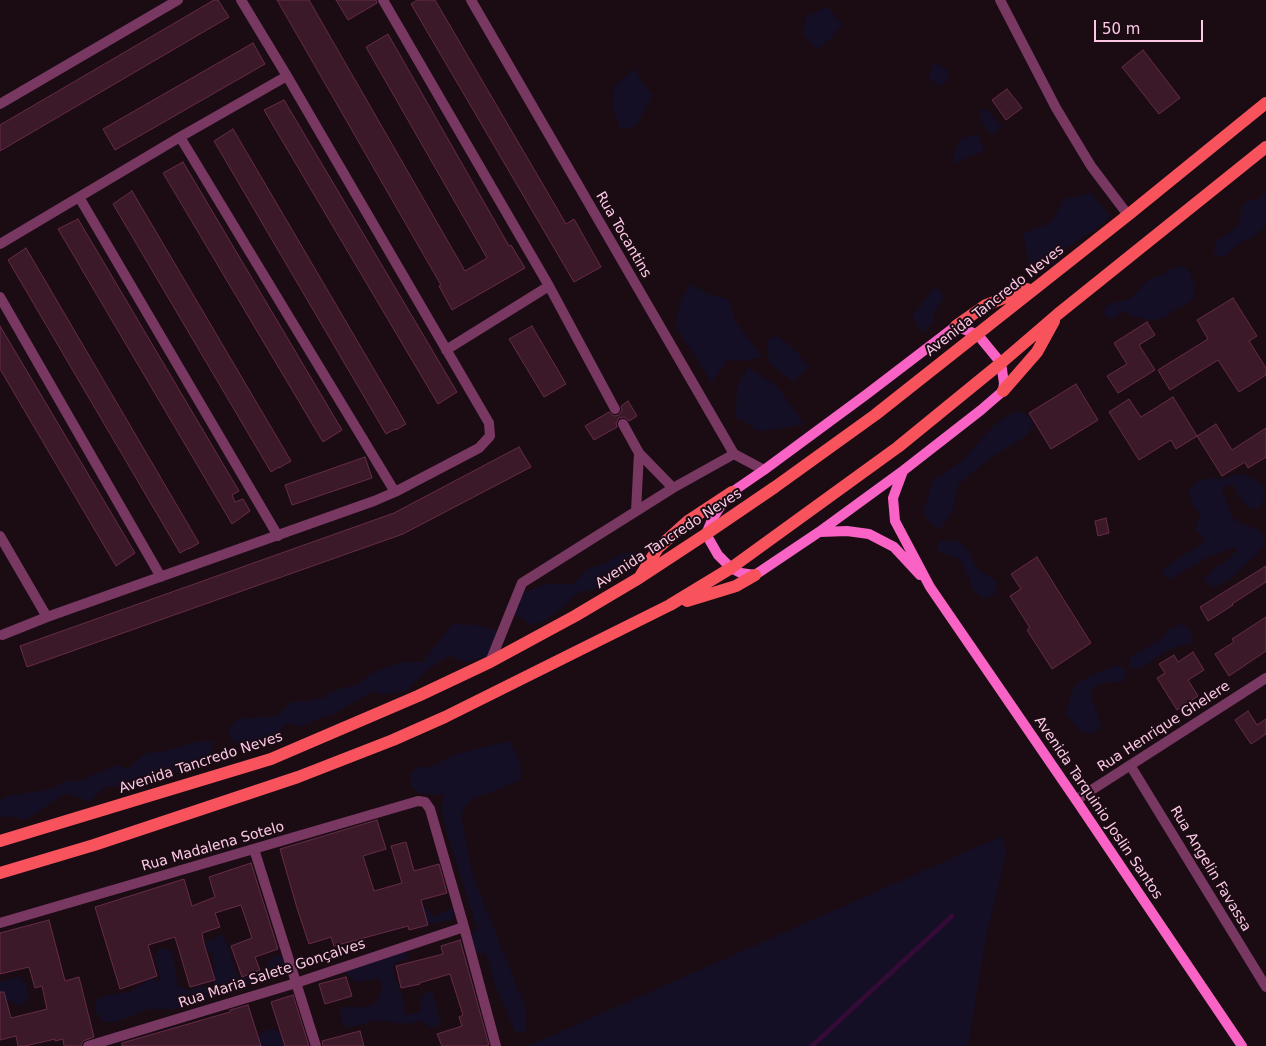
<!DOCTYPE html>
<html>
<head>
<meta charset="utf-8">
<style>
	body { margin:0 }
	#map { position:relative; width:1266px; height:1046px; overflow:hidden; background:#1b0c14; font-family:"DejaVu Sans",sans-serif }
	canvas { display:block }
	.scale { position:absolute; left:1094px; top:20px; width:109px; height:22px; box-sizing:border-box; border:2px solid #fdc8e6; border-top:0; padding-left:6px; font-size:15px; line-height:18px; white-space:nowrap; color:#fdc8e6; -webkit-text-stroke:4px #1b0c14; paint-order:stroke }
</style>
</head>
<body>
<div id="map">
<canvas width="1266" height="1046"></canvas>
<div class="scale">50 m</div>
</div>
<script>
const ctx = document.querySelector('canvas').getContext('2d');
ctx.lineJoin = 'round';
function fillPath(path, color) { ctx.fillStyle = color; ctx.fill(path, 'evenodd'); }
const shape = rows => new Path2D(rows.map(r => 'M' + r).join(''));
function stroke(path, color, width, dash) { ctx.strokeStyle = color; ctx.lineWidth = width; ctx.lineCap = dash ? 'butt' : 'round'; ctx.setLineDash(dash || []); ctx.stroke(path); }
function drawText(font, color, halo, rows, align = 'center') {
  ctx.font = font + ' "DejaVu Sans",sans-serif'; ctx.lineWidth = 4; ctx.setLineDash([]); ctx.textBaseline = 'middle'; ctx.strokeStyle = halo; ctx.fillStyle = color; for (const [text, x, y, turn = 0] of rows) {
    ctx.save(); ctx.translate(x, y); ctx.rotate((+turn || 0) * Math.PI / 180); ctx.textAlign = isNaN(turn) ? turn : align; if (halo) ctx.strokeText(text, 0, 0); ctx.fillText(text, 0, 0); ctx.restore();
  }
}
const green = shape([
	[827,6,842,24,830,39,817,50,803,34,806,18],
	[934,63,947,69,948,80,939,86,928,77],
	[635,68,642,83,653,95,636,126,620,129,613,108,614,87],
	[987,109,1002,127,993,135,983,125,979,111],
	[978,134,984,151,951,164,957,147,962,138],
	[1265,191,1266,224,1261,231,1249,239,1241,242,1233,248,1226,256,1217,257,1213,249,1218,239,1229,233,1239,225,1241,210,1248,200,1258,201],
	[1091,193,1110,216,1097,228,1068,247,1052,266,1029,264,1023,234,1051,222,1065,199],
	[1178,266,1185,267,1190,273,1194,286,1194,297,1189,303,1174,310,1165,317,1154,321,1146,319,1134,317,1124,311,1112,319,1109,319,1103,312,1108,304,1129,300,1150,278,1163,275,1170,269],
	[691,284,712,296,729,299,735,321,762,357,743,361,727,360,712,383,676,327,680,301],
	[935,287,945,296,935,311,932,324,922,333,912,316],
	[777,336,793,348,809,367,793,382,769,362,767,341],
	[748,367,777,386,804,424,779,429,759,431,736,417,737,386],
	[1014,412,1026,413,1033,424,1027,435,986,461,958,485,953,510,940,530,929,522,923,512,933,480,962,461,994,425],
	[1244,474,1262,484,1265,496,1260,508,1248,508,1240,498,1233,484,1221,488,1233,518,1239,523,1260,530,1265,544,1256,555,1229,580,1214,588,1204,579,1214,568,1227,561,1237,550,1235,547,1205,558,1170,579,1163,576,1162,571,1169,565,1202,543,1205,538,1195,530,1201,514,1194,508,1188,491,1196,482,1209,478,1224,479,1233,476],
	[941,540,945,541,957,540,966,547,977,568,997,582,996,593,985,599,975,592,960,559,936,551],
	[636,552,643,556,630,572,609,574,593,590,579,592,561,609,542,622,531,625,503,606,519,594,546,584,573,584,587,569,604,564,623,553],
	[452,624,475,625,498,631,487,657,466,662,448,656,427,670,407,690,382,695,373,691,334,714,320,718,301,727,288,723,271,738,249,743,234,742,228,730,237,719,278,716,291,702,310,701,322,698,338,689,358,685,371,673,402,662,423,662],
	[1181,624,1191,631,1192,643,1170,649,1141,668,1129,668,1131,656,1162,639,1169,629],
	[1118,665,1128,672,1122,682,1098,683,1090,693,1102,728,1091,734,1079,730,1065,713,1075,685,1095,673],
	[199,741,213,741,210,763,184,774,175,771,152,783,142,776,116,787,105,786,90,802,66,793,25,820,9,816,0,818,0,801,6,796,48,790,68,781,80,781,94,774,119,765,126,770,146,753,165,751],
	[509,741,520,762,521,780,475,798,466,805,461,815,472,873,526,1009,526,1033,515,1032,496,987,485,952,482,954,461,947,477,928,446,830,441,807,444,795,420,794,411,786,410,774,419,767,431,767,453,755],
	[1002,836,1006,853,985,942,968,1046,528,1046],
	[414,907,426,907,433,917,455,908,452,920,417,925],
	[223,934,239,979,264,973,268,962,277,955,287,961,288,973,264,982,241,985,176,1009,149,1009,115,1022,104,1022,96,1012,96,1000,107,995,130,992,149,979,161,981,155,959,159,948,172,950,178,986,190,990,201,986,213,987,215,964,212,953,202,945],
	[401,951,407,953,407,960,396,962,393,968,395,980,403,998,404,1011,407,1015,419,1013,422,996,427,992,433,993,441,1023,437,1027,431,1028,422,1021,405,1024,376,1020,348,1028,343,1024,340,1012,344,1007,368,1007,377,1001,382,990,380,979,357,982,347,975,346,969],
	[20,976,27,987,29,999,20,1006,0,996,0,982],
	[273,1029,300,1046,262,1046,257,1037,266,1030]
]);
const stream = shape([
	[812,1046,952,916]
]);
const building = shape([
	[214,0,218,0,229,17,0,151,0,125,214,0],
	[277,0,309,0,465,271,487,258,366,47,388,34,509,246,511,245,525,268,452,310,439,286,441,285,277,0],
	[336,0,376,0,377,3,348,20,336,0],
	[417,0,435,0,566,224,574,219,601,267,574,282,411,4,417,0],
	[253,43,265,64,115,150,103,129,253,43],
	[1143,50,1180,98,1159,114,1122,67,1143,50],
	[1007,89,1022,108,1006,120,992,100,1007,89],
	[284,100,457,392,438,404,264,110,284,100],
	[233,129,406,424,396,430,395,429,386,434,214,141,233,129],
	[183,162,342,430,323,442,163,173,183,162],
	[132,191,291,461,279,468,279,467,271,472,113,204,132,191],
	[78,219,239,491,232,495,235,502,243,499,250,511,232,524,58,229,78,219],
	[26,248,199,543,189,549,189,548,180,553,8,260,26,248],
	[1233,298,1257,336,1249,341,1266,368,1266,375,1239,392,1218,360,1170,390,1158,370,1208,339,1197,320,1233,298],
	[1147,322,1155,335,1139,345,1155,370,1118,393,1107,376,1127,364,1114,343,1147,322],
	[0,326,135,553,116,566,0,369,0,326],
	[532,326,566,384,544,397,509,339,532,326],
	[1076,384,1098,420,1051,449,1029,413,1076,384],
	[1173,397,1197,436,1176,449,1171,440,1139,460,1109,412,1129,399,1141,417,1173,397],
	[628,401,637,416,629,421,624,417,619,418,616,423,617,427,594,440,585,426,609,412,614,416,619,415,622,410,621,406,628,401],
	[1216,424,1232,450,1266,428,1266,457,1248,468,1245,462,1222,476,1197,436,1216,424],
	[519,447,531,467,403,534,27,667,20,646,394,513,519,447],
	[365,457,372,478,292,505,285,485,365,457],
	[1106,518,1109,533,1098,536,1095,521,1106,518],
	[1037,557,1091,643,1052,669,1027,630,1030,628,1010,596,1021,589,1011,574,1037,557],
	[1266,566,1266,582,1232,604,1233,605,1208,621,1200,607,1266,566],
	[1266,617,1266,651,1229,676,1215,654,1234,642,1232,639,1266,617],
	[1193,652,1204,670,1188,680,1198,696,1177,710,1157,678,1165,673,1159,664,1174,655,1178,662,1193,652],
	[1248,711,1257,725,1266,719,1266,734,1251,744,1235,720,1248,711],
	[377,820,386,849,363,856,374,891,402,883,391,846,406,842,414,871,439,864,447,893,421,900,428,925,409,930,408,926,334,946,331,937,309,944,297,908,280,849,377,820],
	[251,863,278,949,255,957,260,970,242,977,231,946,252,938,241,905,215,913,220,927,202,933,204,944,215,980,190,987,175,937,148,945,157,976,120,989,95,907,184,879,192,906,215,897,209,877,251,863],
	[49,920,65,981,79,977,94,1037,83,1041,81,1046,64,1046,63,1039,55,1041,55,1039,25,1046,18,1046,16,1036,0,1040,0,992,4,992,11,1018,47,1009,42,986,35,988,29,967,0,974,0,933,49,920],
	[460,940,489,1045,486,1046,442,1046,437,1034,462,1026,459,1017,463,1015,450,974,419,983,420,984,401,988,396,966,443,954,441,946,460,940],
	[346,977,352,996,325,1004,319,984,346,977],
	[293,995,309,1046,285,1046,271,1002,293,995],
	[248,1005,261,1046,122,1046,122,1043,230,1012,230,1010,248,1005],
	[360,1031,364,1046,323,1046,322,1041,360,1031]
]);
const street = shape([
	[383,0,549,286,446,350],
	[471,0,734,454,764,470],
	[1000,0,1056,108,1091,166,1128,215],
	[0,104,178,0],
	[180,137,395,492],
	[79,197,278,536],
	[0,244,180,137,287,76],
	[549,286,615,409],
	[0,297,161,577],
	[623,424,639,453,673,488],
	[636,511,639,453],
	[0,536,47,617],
	[2,635,47,617,374,501,395,492,479,448,490,436,489,423,287,76,241,0],
	[490,662,522,583,673,488,734,454],
	[1130,765,1266,987],
	[1076,800,1266,678],
	[254,849,316,1046],
	[0,923,418,801,425,802,430,809,464,927,496,1046],
	[88,1046,296,983,464,927]
]);
const secondary = shape([
	[956,326,978,335,1001,363,1004,383,1003,391,981,410,904,470,819,532,755,575,741,573,731,568,718,555,706,534,712,520,720,507,732,492,764,470,867,394,956,326],
	[903,471,893,498,895,521,930,587,1076,800,1242,1046],
	[820,532,847,531,869,534,894,547,920,575]
]);
const primary = shape([
	[956,326,986,305,1027,289],
	[1003,391,1037,352,1054,321],
	[641,575,658,548,688,521,732,492],
	[687,601,736,586,755,575],
	[0,841,271,759,418,696,490,662,575,616,639,578,706,534,775,487,875,415,1128,215,1266,103],
	[0,873,94,845,298,777,393,740,445,717,670,605,731,568,898,447,1001,363,1058,314,1266,147]
]);
const streetNames = [
	["Rua Tocantins",623,235,60],
	["Avenida Tancredo Neves",995,301,-38],
	["Avenida Tancredo Neves",669,539,-33],
	["Rua Henrique Ghelere",1164,727,-33],
	["Avenida Tancredo Neves",201,763,-18],
	["Avenida Tarquinio Joslin Santos",1098,808,56],
	["Rua Madalena Sotelo",213,847,-16],
	["Rua Angelin Favassa",1210,869,59],
	["Rua Maria Salete Gonçalves",272,974,-18]
];
fillPath(green, '#150f25');
stroke(stream, '#340a36', 4.5);
fillPath(building, '#3b1929');
stroke(building, '#672b48', 1);
stroke(street, '#793862', 10);
stroke(secondary, '#f963c5', 10);
stroke(primary, '#f8535c', 12);
drawText('14px', '#fdc8e6', '#1b0c14', streetNames);
</script>
</body>
</html>
